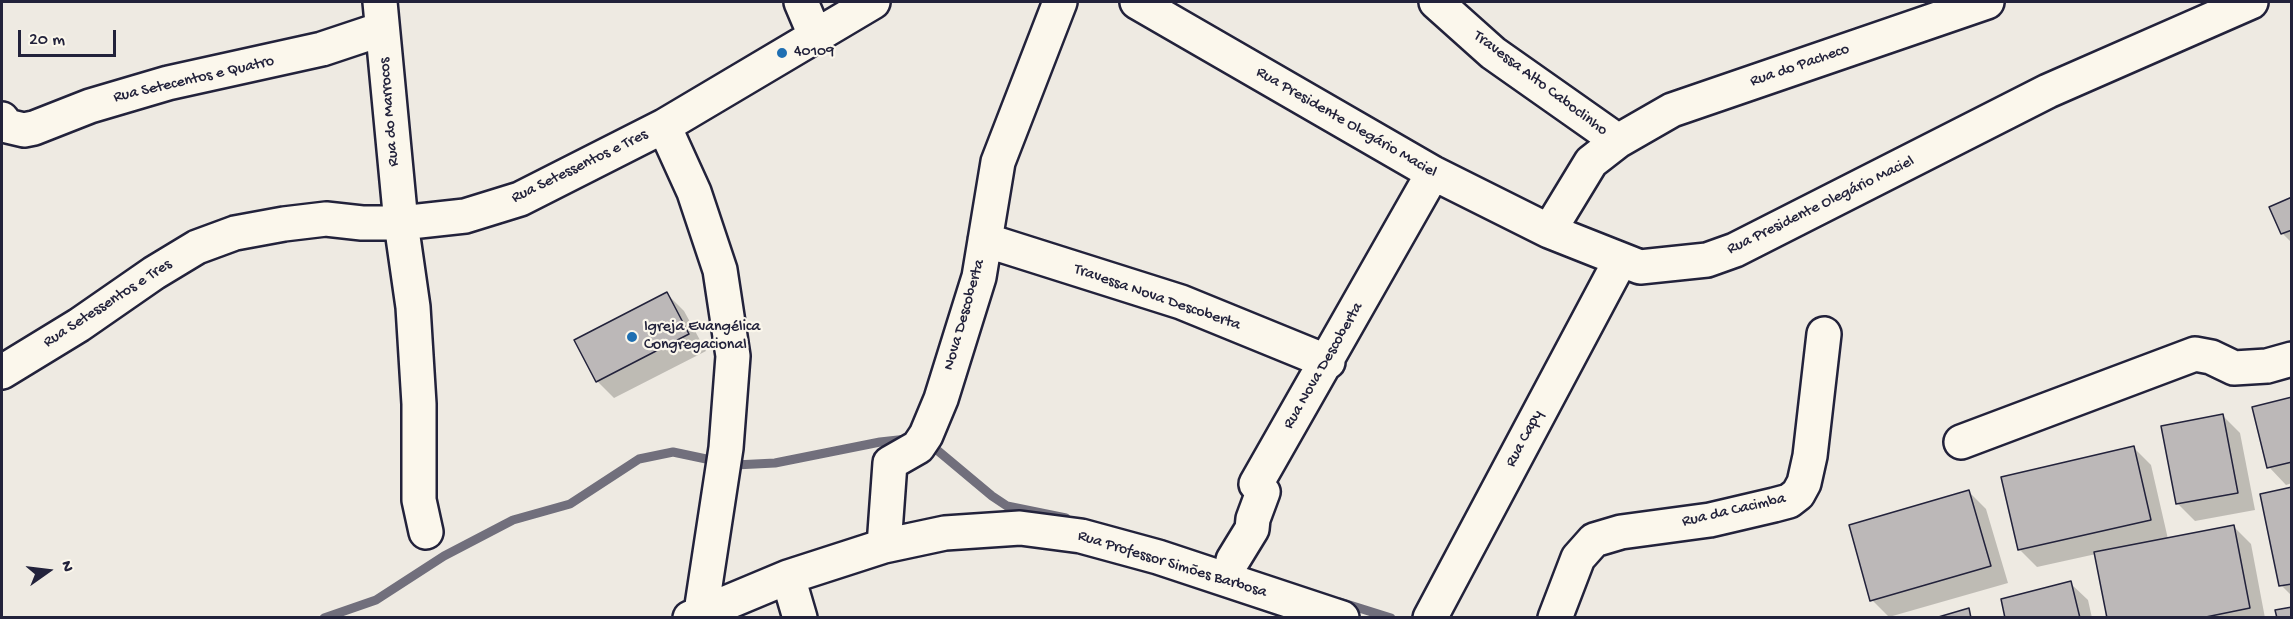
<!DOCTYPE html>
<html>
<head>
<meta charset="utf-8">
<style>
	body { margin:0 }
	#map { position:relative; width:2293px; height:619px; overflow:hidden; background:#eeeae2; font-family:"Gochi Hand",sans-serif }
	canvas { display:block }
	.frame { position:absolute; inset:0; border:3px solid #22223b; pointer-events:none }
	.north { position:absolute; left:18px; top:541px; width:60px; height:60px; -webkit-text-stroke:4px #fbf7ec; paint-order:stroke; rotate:76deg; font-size:16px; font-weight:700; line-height:24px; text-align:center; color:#22223b }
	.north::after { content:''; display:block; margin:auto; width:21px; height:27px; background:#22223b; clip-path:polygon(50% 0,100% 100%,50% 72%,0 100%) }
	.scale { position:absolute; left:18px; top:30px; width:98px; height:27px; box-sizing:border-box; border:3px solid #22223b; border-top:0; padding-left:8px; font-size:18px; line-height:21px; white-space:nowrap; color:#22223b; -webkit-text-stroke:4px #fbf7ec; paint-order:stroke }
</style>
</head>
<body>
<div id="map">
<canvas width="2293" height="619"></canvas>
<div class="frame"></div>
<div class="north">N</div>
<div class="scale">20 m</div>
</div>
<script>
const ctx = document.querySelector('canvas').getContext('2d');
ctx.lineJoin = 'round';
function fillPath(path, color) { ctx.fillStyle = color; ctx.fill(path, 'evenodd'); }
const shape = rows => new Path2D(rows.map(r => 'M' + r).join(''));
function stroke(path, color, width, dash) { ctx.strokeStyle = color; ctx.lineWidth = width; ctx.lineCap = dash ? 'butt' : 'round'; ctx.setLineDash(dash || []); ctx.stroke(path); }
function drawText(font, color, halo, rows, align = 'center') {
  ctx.font = font + ' "Gochi Hand",sans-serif'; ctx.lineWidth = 4.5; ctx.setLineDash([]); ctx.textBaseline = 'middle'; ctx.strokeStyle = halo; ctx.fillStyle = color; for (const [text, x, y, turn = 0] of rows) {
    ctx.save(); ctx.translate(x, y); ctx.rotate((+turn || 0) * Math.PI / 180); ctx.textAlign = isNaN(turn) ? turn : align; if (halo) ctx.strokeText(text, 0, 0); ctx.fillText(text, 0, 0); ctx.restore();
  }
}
const shadow = shape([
	[2292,199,2292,243,2282,233],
	[667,294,684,311,706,351,614,398,597,381],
	[2292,398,2292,483,2286,485,2269,467],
	[2223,416,2240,433,2255,510,2195,521,2178,504],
	[2134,448,2151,465,2168,539,2233,526,2251,544,2265,618,2109,618,2096,554,2037,567,2020,550,2003,478],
	[2292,489,2292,596,2281,585],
	[1969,492,1986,509,2008,583,1889,617,1872,600],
	[2070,583,2088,600,2092,618,2007,618]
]);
const stream = shape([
	[926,443,931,445,992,496,1007,506,1066,518],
	[735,465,775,463,880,442,907,439],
	[1340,602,1391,618],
	[324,618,376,600,444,556,513,520,570,504,639,459,673,452,711,460]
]);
const building = shape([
	[2292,197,2292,230,2281,234,2269,207,2292,197],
	[667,292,689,334,596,382,574,340,667,292],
	[2292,397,2292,462,2267,468,2252,407,2292,397],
	[2223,414,2238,493,2176,504,2161,426,2223,414],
	[2134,446,2151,520,2018,550,2001,477,2134,446],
	[2292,487,2292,584,2279,586,2260,494,2292,487],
	[1969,490,1991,566,1870,601,1849,525,1969,490],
	[2234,525,2250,608,2201,618,2107,618,2094,552,2234,525],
	[2071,581,2080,618,2005,618,2001,599,2071,581],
	[2292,607,2292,618,2277,618,2275,610,2292,607],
	[1969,608,1971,618,1935,618,1969,608]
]);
const minor = shape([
	[380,2,401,223,413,307,419,404,419,500,426,532],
	[801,2,815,35],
	[1137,2,1433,173,1549,231,1640,267,1707,260,1735,250,2048,91,2251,2],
	[1436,2,1493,53,1618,141],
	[2,119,7,126,24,130,34,128,90,106,168,83,322,49,382,29],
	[664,126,694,192,720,270,733,356,726,448,701,612],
	[1549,231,1591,162,1618,141,1672,110,1987,2],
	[985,240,1181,302,1328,362],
	[2,372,79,325,154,273,197,247,235,233,284,224,326,219,362,223,401,223,465,216,520,199,664,126,873,2],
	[1961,442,2195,354,2211,357,2234,368,2267,366,2292,359],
	[884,546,890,463,918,447,926,435,941,399,979,277,998,162,1060,2],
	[1233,560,1252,529,1253,519,1263,492,1256,484,1433,173],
	[788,577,800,618],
	[690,618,788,577,884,546,945,533,1020,528,1081,536,1158,557,1342,618],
	[1430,618,1620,261],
	[1555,618,1578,558,1594,540,1621,532,1710,520,1774,505,1789,501,1798,494,1804,483,1810,456,1824,334]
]);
const markers = [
	[782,53,6,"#1f6fb2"],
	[632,337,6,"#1f6fb2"]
];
const poiNames = [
	["40109",794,53],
	["Igreja Evangélica",644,328],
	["Congregacional",644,346]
];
const streetNames = [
	["Rua do Pacheco",1800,66,-19],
	["Rua Setecentos e Quatro",194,80,-13],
	["Travessa Alto Caboclinho",1540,84,37],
	["Rua do Marrocos",390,112,-95],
	["Rua Presidente Olegário Maciel",1346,123,30],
	["Rua Setessentos e Tres",580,167,-26],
	["Rua Presidente Olegário Maciel",1821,206,-26],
	["Travessa Nova Descoberta",1157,298,19],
	["Rua Setessentos e Tres",108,304,-33],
	["Nova Descoberta",965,315,-74],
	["Rua Nova Descoberta",1324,366,-60],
	["Rua Capy",1525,439,-62],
	["Rua da Cacimba",1734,511,-13],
	["Rua Professor Simões Barbosa",1172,565,17]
];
fillPath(shadow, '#0003');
stroke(stream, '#716f7c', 9);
fillPath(building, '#bcb8b8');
stroke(building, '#22223b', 1.5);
stroke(minor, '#22223b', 38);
stroke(minor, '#fbf7ec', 33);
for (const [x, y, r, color] of markers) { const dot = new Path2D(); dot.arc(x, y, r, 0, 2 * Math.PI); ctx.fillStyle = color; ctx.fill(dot); stroke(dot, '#fbf7ec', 2); }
drawText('16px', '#22223b', '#fbf7ec', poiNames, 'left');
drawText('16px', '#22223b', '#fbf7ec', streetNames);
</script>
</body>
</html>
